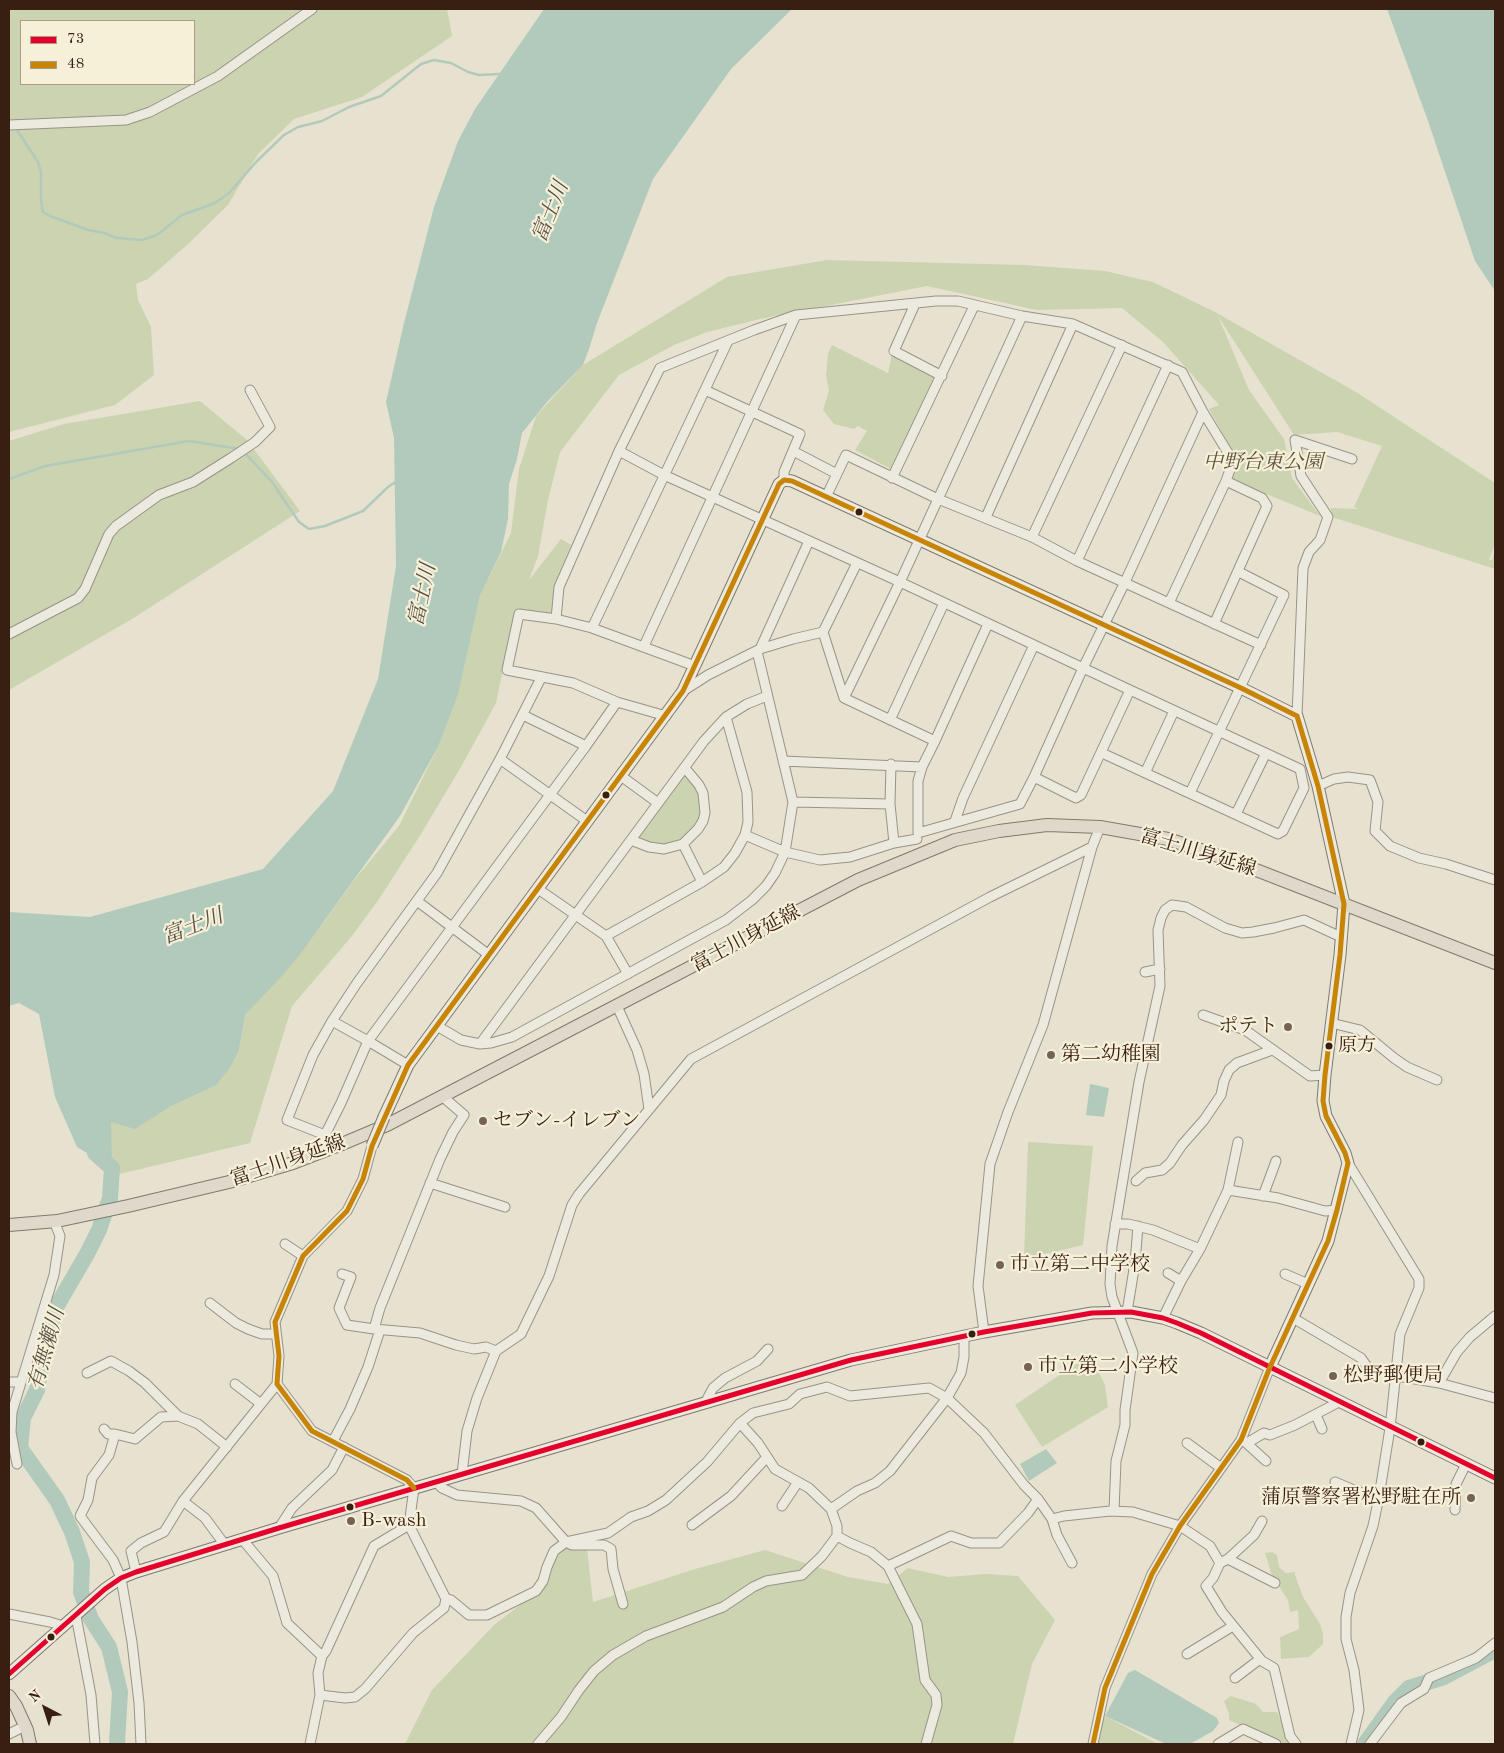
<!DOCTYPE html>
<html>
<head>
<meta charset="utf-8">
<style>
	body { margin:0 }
	#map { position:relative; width:1504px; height:1753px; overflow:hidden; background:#e7e2cf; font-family:"Old Standard TT",serif }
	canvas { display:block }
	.frame { position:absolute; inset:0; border:10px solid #391e12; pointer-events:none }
	.legend { position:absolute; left:20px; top:20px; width:175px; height:65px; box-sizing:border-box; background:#f6f0d9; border:1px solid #aa9c89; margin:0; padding:6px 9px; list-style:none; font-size:15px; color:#391e12 }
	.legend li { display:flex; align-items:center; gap:10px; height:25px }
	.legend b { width:25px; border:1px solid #aa9c89 }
	.north { position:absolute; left:20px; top:1683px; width:50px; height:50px; -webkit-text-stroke:4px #f6f0d9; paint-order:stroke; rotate:320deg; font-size:14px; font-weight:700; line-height:20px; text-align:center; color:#391e12 }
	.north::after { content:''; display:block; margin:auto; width:18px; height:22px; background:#391e12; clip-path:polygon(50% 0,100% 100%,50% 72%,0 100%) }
</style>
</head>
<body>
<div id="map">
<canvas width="1504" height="1753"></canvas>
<div class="frame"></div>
<ul class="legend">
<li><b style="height:6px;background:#e4002b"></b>73</li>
<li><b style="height:6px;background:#c88404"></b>48</li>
</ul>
<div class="north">N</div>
</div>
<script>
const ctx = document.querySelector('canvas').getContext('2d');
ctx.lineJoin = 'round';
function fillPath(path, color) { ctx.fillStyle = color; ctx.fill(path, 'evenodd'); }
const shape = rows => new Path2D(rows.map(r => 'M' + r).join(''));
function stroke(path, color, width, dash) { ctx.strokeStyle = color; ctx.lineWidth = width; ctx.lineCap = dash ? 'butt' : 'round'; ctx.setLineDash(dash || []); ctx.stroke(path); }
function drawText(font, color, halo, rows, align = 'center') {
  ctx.font = font + ' "Old Standard TT","Noto Serif JP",serif'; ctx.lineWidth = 4.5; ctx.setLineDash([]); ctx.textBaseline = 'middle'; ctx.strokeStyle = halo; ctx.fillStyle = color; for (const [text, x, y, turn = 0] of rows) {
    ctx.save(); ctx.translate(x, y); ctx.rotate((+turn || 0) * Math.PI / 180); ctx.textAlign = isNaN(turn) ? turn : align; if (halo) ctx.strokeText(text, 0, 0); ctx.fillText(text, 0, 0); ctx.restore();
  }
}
const green = shape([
	[9,9,447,9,452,36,362,97,294,119,258,154,228,205,187,245,148,279,136,284,138,300,151,327,154,375,115,405,9,432],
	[21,21,194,21,194,84,21,84],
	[827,260,1025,265,1105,271,1153,282,1215,312,1356,392,1495,483,1495,544,1489,560,1492,560,1495,550,1495,569,1332,517,1331,508,1359,509,1354,507,1382,446,1337,432,1294,435,1218,316,1249,390,1284,439,1292,478,1320,516,1230,479,1237,459,1209,409,1219,405,1163,342,1122,308,1037,310,927,286,760,319,707,332,674,345,619,375,560,452,548,500,538,556,529,580,561,539,571,545,555,583,553,615,517,609,513,620,496,703,461,767,421,834,379,899,352,936,292,1006,250,1143,111,1176,111,1122,239,1050,245,1015,323,923,355,879,399,826,438,747,462,674,480,596,511,533,519,469,536,416,583,365,727,277],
	[832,345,888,373,892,354,935,376,891,469,855,450,867,431,858,426,854,429,834,424,823,410,829,391,826,375,828,354],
	[200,401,247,440,300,511,132,619,9,690,9,441,64,424],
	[684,773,696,786,702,801,702,816,692,831,680,842,670,844,652,844,636,837],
	[1028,1142,1093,1146,1083,1245,1024,1259],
	[1091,1357,1105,1385,1108,1407,1042,1447,1015,1405,1082,1360],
	[563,1547,587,1549,593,1602,695,1569,765,1550,848,1577,888,1584,908,1568,948,1577,986,1574,1018,1576,1055,1620,1032,1664,1013,1744,405,1744,432,1690,494,1625,537,1592,552,1563],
	[1272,1552,1277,1555,1279,1567,1286,1573,1295,1572,1295,1575,1303,1597,1320,1624,1323,1634,1323,1644,1309,1657,1281,1659,1280,1637,1299,1629,1298,1610,1290,1612,1288,1600,1272,1576,1265,1553],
	[1231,1696,1256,1704,1263,1712,1277,1712,1292,1744,1280,1744,1229,1720,1229,1714,1224,1701],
	[1105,1716,1158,1744,1093,1744]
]);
const water = shape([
	[544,9,792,9,731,69,653,179,597,323,589,349,583,365,547,402,522,433,517,459,509,484,508,519,501,552,480,596,458,694,438,747,400,816,301,953,280,978,245,1015,239,1050,229,1069,216,1085,171,1106,135,1129,111,1122,112,1168,77,1147,55,1097,39,1014,19,1003,9,1006,9,912,90,917,263,869,333,791,378,679,396,566,394,438,386,402,404,323,434,207,458,141,475,109],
	[1387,9,1495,9,1495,291,1475,261,1428,121],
	[1090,1084,1109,1088,1104,1117,1086,1115],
	[1046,1449,1057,1463,1029,1481,1020,1464],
	[1135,1670,1217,1718,1219,1723,1213,1731,1190,1744,1166,1744,1105,1716,1128,1673]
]);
const stream = shape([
	[15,127,38,162,41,172,41,200,43,212,50,216,88,230,104,233,117,238,142,240,157,235,182,215,215,203,229,193,257,161,284,135,298,127,322,121,349,107,381,96,421,64,434,60,451,63,468,72,479,75,500,74],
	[244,452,272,482,299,522,309,529,325,526,363,511,388,487,397,481],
	[9,479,45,466,189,441,240,449]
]);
const river = shape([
	[95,1153,112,1168,110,1198,99,1230,87,1254,55,1309,42,1360,37,1390,23,1418,20,1448,57,1500,72,1532,82,1562,81,1592,91,1619,109,1647,120,1692,117,1744],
	[1365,1744,1395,1702,1409,1688,1444,1677,1495,1650]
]);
const street = shape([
	[9,125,126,120,150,112,218,76,312,9],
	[915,304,894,351,942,376],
	[705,390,800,434,784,472,784,480],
	[619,451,664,475,900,582,1130,690,1300,769,1304,788,1283,831,1278,834,1102,753],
	[793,451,837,474],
	[892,478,974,306],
	[826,497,846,455,938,499,1032,537,1077,561,1261,645],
	[986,517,1073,324],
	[1032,537,1122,345],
	[1077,561,1168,365],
	[857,563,823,632,844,698,935,741],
	[556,619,559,587,619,451,660,368,754,330,796,315,936,301,958,301,1022,316,1073,324,1182,372,1203,412,1233,461,1226,481,1169,603],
	[988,624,935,741,922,767,918,781,918,833,1020,804,1034,777,1083,668,1125,582,1203,412],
	[1214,624,1267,506,1262,498,1226,481],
	[592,628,728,341],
	[9,634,78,598,85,589,109,534,116,526,159,495,193,482,231,458,255,442,270,427,250,390],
	[644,646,796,315],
	[760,649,809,541],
	[541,678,500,759,437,873,357,983,332,1021,313,1055,287,1120,325,1135,341,1103,368,1041,586,746,617,702],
	[683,691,708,675,760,649,793,639,823,632],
	[844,698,900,582,1022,316],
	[523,715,586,746],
	[666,716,617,702,573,683,507,670,519,614,556,619,592,628,695,666],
	[1297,716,1303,568,1309,552,1320,540,1328,517,1301,476,1295,440,1352,459],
	[890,720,944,603],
	[500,759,587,821],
	[783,761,922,767],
	[891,764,890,804,894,843],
	[1145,773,1174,711],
	[621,776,658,803],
	[1034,777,1076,798,1081,795,1130,690],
	[1318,786,1334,779,1348,777,1370,780,1378,802,1375,831,1390,846,1419,858,1446,864,1495,880],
	[1190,793,1284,595,1239,572],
	[793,802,890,804],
	[1236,814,1266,753],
	[955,821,963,798,1034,645],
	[745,835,785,852,820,860,850,857,894,843,917,839],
	[631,840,649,847,664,849,683,844,698,829,703,821,705,813,703,793,699,785,685,768],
	[683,844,702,882],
	[538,889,606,936,628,974],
	[417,901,489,955],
	[606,936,702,882,724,867,735,853,745,835,748,822,747,792,726,717],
	[1145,972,1160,969],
	[617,1006,637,1050,644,1074,649,1109],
	[1203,1015,1245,1030,1310,1076,1325,1075],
	[332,1021,368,1041,408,1065],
	[1331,1023,1360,1030,1394,1058,1407,1067,1437,1080],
	[437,1026,461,1040,480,1044,491,1043,512,1037,726,920,752,900,766,886,775,873,785,852,793,802,757,651],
	[480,1044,704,741,726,717,747,704,767,696],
	[442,1096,464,1115,453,1132,440,1159,380,1308,374,1329,420,1333,456,1345,474,1349,486,1347,496,1351,521,1334,549,1276,572,1205,579,1194,691,1059,990,897,1092,847],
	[372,1146,363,1179,347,1211,303,1256,275,1322,279,1356,277,1384,312,1431,407,1480,414,1488,409,1525,446,1599],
	[1348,1163,1419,1279,1419,1288,1400,1334,1390,1428,1379,1497,1373,1526,1350,1593,1346,1617,1346,1639,1354,1670,1359,1710,1351,1744],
	[1136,1181,1145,1173,1162,1170,1170,1163,1182,1145,1204,1120,1221,1095,1224,1081,1229,1070,1237,1063,1272,1050],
	[430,1183,505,1207],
	[1228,1190,1238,1142],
	[1263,1196,1276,1161],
	[1115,1224,1128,1224,1153,1230,1200,1249],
	[285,1244,303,1256],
	[1168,1273,1181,1281],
	[342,1274,351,1277,339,1308,345,1321,347,1325,374,1329],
	[1285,1274,1308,1284],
	[210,1303,236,1323,248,1329,262,1334,276,1334],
	[1127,1312,1135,1263,1138,1226],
	[1163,1318,1181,1281,1200,1249,1228,1190,1278,1198,1325,1211,1337,1210],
	[1293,1318,1361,1358,1366,1365],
	[984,1332,978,1286,990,1164,1008,1112,1043,1025,1092,847,1100,827],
	[87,1373,111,1361,129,1371,145,1383,178,1416],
	[1397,1376,1439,1383,1495,1398],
	[9,1382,21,1382],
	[1439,1383,1457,1352,1470,1337,1495,1316],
	[235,1384,261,1404],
	[705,1403,713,1388,725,1378,757,1361,768,1349],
	[1316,1415,1322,1429],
	[740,1423,758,1443,775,1469,809,1488,831,1509],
	[104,1429,108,1434,115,1434,135,1439,161,1417,178,1416,198,1424,227,1447],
	[115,1434,109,1455,92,1478,88,1500,80,1516,113,1560,121,1578,132,1642,139,1703,141,1744],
	[1243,1440,1266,1461],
	[333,1441,350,1409,368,1367,380,1330],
	[1187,1443,1221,1468],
	[1247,1443,1264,1433,1270,1435,1295,1425,1339,1402],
	[17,1464,11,1432,12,1412,54,1275,60,1236,54,1221],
	[462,1474,467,1431,477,1398,496,1351],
	[436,1482,442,1488,457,1495,521,1501,536,1508,566,1542,572,1545,604,1545,611,1549,613,1569,623,1604],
	[1335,1482,1356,1491,1379,1497],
	[183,1501,205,1518,225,1545],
	[782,1506,798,1482],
	[1455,1510,1456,1484,1466,1464],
	[1114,1511,1116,1461,1125,1425,1125,1410,1133,1353,1112,1297,1110,1284,1112,1246,1139,1082,1160,986,1158,930,1161,918,1165,910,1172,905,1186,907,1225,928,1242,933,1253,932,1274,928,1304,920,1341,937],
	[1052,1519,1057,1535,1072,1563],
	[692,1525,731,1496,767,1457],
	[279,1528,292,1508,332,1470,344,1447],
	[837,1536,850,1543,871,1552,888,1566,917,1624,925,1680,936,1695,937,1705,926,1744],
	[242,1539,273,1576,287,1623,322,1656],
	[1228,1559,1275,1583],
	[1220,1563,1228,1559,1254,1535,1262,1521],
	[888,1566,951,1536,971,1543,999,1543,1028,1513,1038,1499],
	[136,1572,131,1551,141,1543,164,1532,183,1501,277,1384],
	[9,1614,50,1622,63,1626],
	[76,1616,91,1695,95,1744],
	[1187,1654,1233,1626],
	[1235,1678,1260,1659],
	[320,1695,345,1698,355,1697,365,1689,413,1633,444,1608,446,1599,451,1600,469,1615,487,1615,536,1591,543,1581,547,1567,554,1551,566,1542,608,1533,631,1517,648,1511,666,1500,707,1462,740,1423,753,1413,789,1404,800,1394,827,1387,850,1396,929,1388,947,1398,984,1433,1024,1485,1038,1499,1052,1519,1064,1516,1110,1511,1133,1512,1180,1526,1210,1546,1220,1563,1213,1578,1206,1586,1222,1612,1262,1661,1274,1668,1290,1736,1296,1744],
	[9,1734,25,1726],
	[310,1744,320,1695,318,1673,322,1656,326,1651,374,1546,409,1525],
	[538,1744,561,1717,579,1690,594,1671,613,1655,646,1636,723,1607,753,1587,766,1581,802,1575,822,1556,837,1536,837,1526,831,1509,857,1491,875,1483,890,1471,947,1398,961,1373,964,1357,964,1336],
	[1093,1744,1105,1688,1152,1574,1180,1526,1241,1440,1270,1367],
	[1218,1744,1243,1729,1276,1744],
	[1370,1744,1401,1703,1424,1689,1429,1678,1476,1658,1495,1643]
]);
const secondary = shape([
	[384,1117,408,1065,683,691,779,484,784,480,792,481,1241,688,1297,716,1318,786,1344,904,1340,955,1325,1075,1323,1101,1326,1116,1345,1153,1348,1163,1328,1241,1270,1367],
	[9,1674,105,1589,121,1578,136,1572,279,1528,851,1360,984,1332,1092,1313,1131,1312,1163,1318,1177,1323,1201,1333,1495,1478]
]);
const primary = shape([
	[9,1225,57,1221,128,1206,229,1182,293,1163,342,1144,387,1125,858,880,955,840,999,831,1047,825,1100,827,1168,839,1233,861,1495,963],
	[9,1696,16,1706,27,1730,30,1744]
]);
const secondaryBridge = shape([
	[372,1146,384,1117]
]);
const bus1 = shape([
	[9,1674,105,1589,121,1578,136,1572,279,1528,851,1360,984,1332,1092,1313,1131,1312,1163,1318,1177,1323,1201,1333,1495,1478]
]);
const bus2 = shape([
	[414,1488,407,1480,312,1431,277,1384,279,1356,275,1322,303,1256,347,1211,363,1179,372,1146,408,1065,683,691,779,484,784,480,792,481,1241,688,1297,716,1318,786,1344,904,1340,955,1325,1075,1323,1101,1326,1116,1345,1153,1348,1163,1337,1210,1328,1241,1270,1367,1241,1440,1180,1526,1152,1574,1105,1688,1093,1744]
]);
const markers = [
	[859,512,4.5,"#391e12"],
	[606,795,4.5,"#391e12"],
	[1288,1027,5,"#766354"],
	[1329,1046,4.5,"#391e12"],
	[1051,1055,5,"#766354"],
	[483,1121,5,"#766354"],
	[1000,1265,5,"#766354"],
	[972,1334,4.5,"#391e12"],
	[1028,1367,5,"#766354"],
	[1333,1376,5,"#766354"],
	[1421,1442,4.5,"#391e12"],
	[1471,1498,5,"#766354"],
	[350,1507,4.5,"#391e12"],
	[351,1521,5,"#766354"],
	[51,1637,4.5,"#391e12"]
];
const busNames = [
	["原方",1338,1046]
];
const parkNames = [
	["中野台東公園",1263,463]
];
const streetNames = [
	["富士川身延線",1198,853,17],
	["富士川身延線",746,939,-28],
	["富士川身延線",288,1161,-19]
];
const poiNames = [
	["ポテト",1278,1027,"right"],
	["第二幼稚園",1061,1055],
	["セブン-イレブン",493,1121],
	["市立第二中学校",1010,1265],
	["市立第二小学校",1038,1367],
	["松野郵便局",1343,1376],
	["蒲原警察署松野駐在所",1461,1498,"right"],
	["B-wash",361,1521]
];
const waterNames = [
	["富士川",551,212,-68],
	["富士川",423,595,-78],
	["富士川",193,927,-21],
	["有無瀬川",47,1349,-74]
];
fillPath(green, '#ccd3b1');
fillPath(water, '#b2cabb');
stroke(stream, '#b2cabb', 2.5);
stroke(river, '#b2cabb', 16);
stroke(street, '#999387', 11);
stroke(secondary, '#80796e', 13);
stroke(primary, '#80796e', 14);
stroke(street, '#ece9df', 9);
stroke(secondary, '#ece9df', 11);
stroke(primary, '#ded9ca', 12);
stroke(secondaryBridge, '#80796e', 13, []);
stroke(secondaryBridge, '#ece9df', 11);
stroke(bus1, '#e4002b', 5);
stroke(bus2, '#c88404', 5);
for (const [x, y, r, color] of markers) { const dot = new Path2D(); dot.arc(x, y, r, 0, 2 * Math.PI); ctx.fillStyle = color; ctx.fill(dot); stroke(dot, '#f6f0d9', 2); }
drawText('19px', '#391e12', '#f6f0d9', busNames, 'left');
drawText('italic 20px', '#5e513a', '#f6f0d9', parkNames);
drawText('20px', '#391e12', '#f6f0d9', streetNames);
drawText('20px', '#391e12', '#f6f0d9', poiNames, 'left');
drawText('italic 21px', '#564f42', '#f6f0d9', waterNames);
</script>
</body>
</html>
